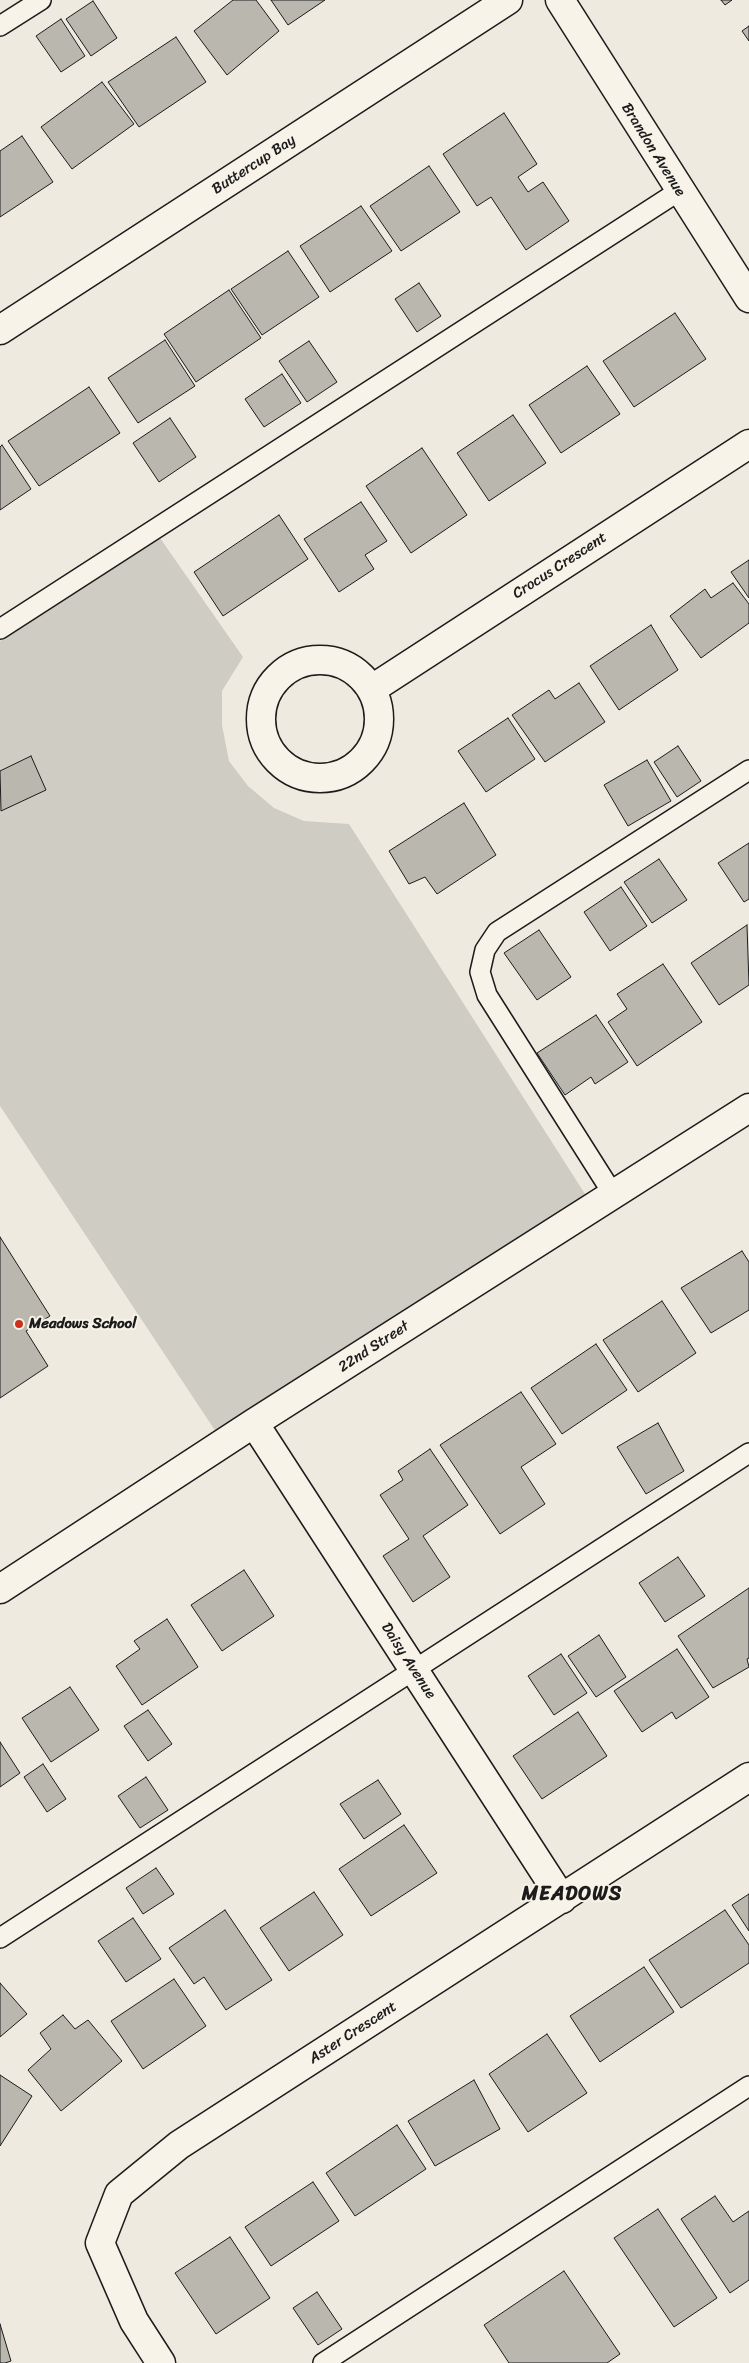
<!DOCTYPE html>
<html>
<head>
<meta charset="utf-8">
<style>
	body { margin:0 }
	canvas { display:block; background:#eeeae0 }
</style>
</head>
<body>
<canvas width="749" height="2363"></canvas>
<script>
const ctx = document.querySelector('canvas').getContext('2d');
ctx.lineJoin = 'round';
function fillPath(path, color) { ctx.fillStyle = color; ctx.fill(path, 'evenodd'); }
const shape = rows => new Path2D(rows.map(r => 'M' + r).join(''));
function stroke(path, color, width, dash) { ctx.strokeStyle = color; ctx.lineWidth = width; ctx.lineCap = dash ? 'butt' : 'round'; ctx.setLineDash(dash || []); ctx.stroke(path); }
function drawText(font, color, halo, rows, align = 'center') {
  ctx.font = font + ' Sriracha,sans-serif'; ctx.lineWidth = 4; ctx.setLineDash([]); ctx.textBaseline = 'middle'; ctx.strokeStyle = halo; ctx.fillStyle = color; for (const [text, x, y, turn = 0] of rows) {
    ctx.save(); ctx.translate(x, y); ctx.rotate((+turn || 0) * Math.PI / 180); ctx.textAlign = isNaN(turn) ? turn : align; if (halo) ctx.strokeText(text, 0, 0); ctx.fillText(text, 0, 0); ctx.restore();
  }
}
const green = shape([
	[160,538,243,657,222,691,222,725,229,761,248,786,274,808,304,821,349,824,592,1205,224,1444,0,1106,0,641]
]);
const building = shape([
	[233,0,256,0,279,31,227,75,194,31,233,0],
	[271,0,325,0,288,25,271,0],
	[721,0,732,0,725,5,721,0],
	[93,1,117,38,91,56,66,19,93,1],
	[61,19,85,56,61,72,36,36,61,19],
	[749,26,749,41,742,31,749,26],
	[176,37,206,82,139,127,108,82,176,37],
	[102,82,134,124,72,169,41,127,102,82],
	[504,113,537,164,518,177,528,192,543,182,569,221,526,250,491,197,477,206,443,154,504,113],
	[22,136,53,182,0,217,0,151,22,136],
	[429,166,460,212,401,251,370,206,429,166],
	[361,206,392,251,330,292,300,246,361,206],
	[288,251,319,297,262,335,231,289,288,251],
	[419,283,441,316,417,332,395,299,419,283],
	[229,290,261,338,196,382,164,334,229,290],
	[675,313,706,359,634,407,603,361,675,313],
	[165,340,195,386,138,423,108,378,165,340],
	[309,341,337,382,307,402,279,361,309,341],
	[587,366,620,414,561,453,529,405,587,366],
	[282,374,301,403,264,427,245,399,282,374],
	[89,387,120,433,39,486,8,441,89,387],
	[513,415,546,463,489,501,457,453,513,415],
	[170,418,196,457,159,482,133,443,170,418],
	[2,445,31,489,0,510,0,447,2,445],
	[422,448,467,515,411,553,366,486,422,448],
	[361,502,387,541,365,555,374,569,339,592,304,539,361,502],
	[279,515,308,559,223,616,194,572,279,515],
	[749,560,749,598,731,572,749,560],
	[733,583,749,604,749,623,701,658,670,616,705,589,711,598,733,583],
	[651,625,678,670,619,710,590,666,651,625],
	[579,683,605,722,545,762,512,715,549,690,555,699,579,683],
	[508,718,535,759,486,792,458,751,508,718],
	[678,746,701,781,677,797,654,762,678,746],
	[31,756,46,790,1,811,0,771,31,756],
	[647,760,671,801,628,826,604,785,647,760],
	[464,803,496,855,437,894,425,877,409,884,389,851,464,803],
	[749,843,749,899,744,902,718,863,749,843],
	[659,859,687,900,652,923,624,882,659,859],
	[621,887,647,926,610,951,584,912,621,887],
	[747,925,749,985,719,1005,691,963,747,925],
	[539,930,571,977,537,1000,504,953,539,930],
	[663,964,702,1022,637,1066,608,1022,627,1009,617,994,663,964],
	[596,1015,628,1062,595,1084,591,1077,565,1095,537,1053,596,1015],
	[0,1237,50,1316,26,1331,48,1366,0,1398,0,1237],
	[742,1251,749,1262,749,1310,711,1333,681,1288,742,1251],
	[662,1301,696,1353,638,1392,603,1340,662,1301],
	[596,1344,627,1390,562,1434,531,1388,596,1344],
	[521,1392,556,1444,521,1467,545,1504,500,1534,440,1445,521,1392],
	[658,1423,684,1471,646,1494,617,1447,658,1423],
	[430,1449,468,1505,423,1536,450,1577,413,1602,383,1556,409,1539,380,1495,403,1480,398,1471,430,1449],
	[678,1557,705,1596,665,1622,639,1583,678,1557],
	[244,1570,274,1616,222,1651,191,1605,244,1570],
	[749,1588,749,1658,747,1659,749,1667,713,1688,678,1636,749,1588],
	[167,1619,198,1667,142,1705,116,1666,140,1649,134,1641,167,1619],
	[599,1635,626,1677,596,1697,568,1656,599,1635],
	[677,1649,709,1697,676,1719,672,1712,642,1732,614,1691,677,1649],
	[561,1654,587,1693,554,1715,528,1676,561,1654],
	[70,1687,99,1730,51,1762,22,1718,70,1687],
	[148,1710,172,1744,148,1761,124,1726,148,1710],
	[578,1712,607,1756,542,1799,513,1756,578,1712],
	[0,1742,20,1773,0,1787,0,1742],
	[43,1764,66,1799,47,1812,24,1777,43,1764],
	[146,1777,168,1810,140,1828,118,1796,146,1777],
	[378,1780,401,1814,364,1839,340,1804,378,1780],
	[404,1825,437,1873,371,1916,339,1869,404,1825],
	[156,1868,174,1894,143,1914,126,1888,156,1868],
	[314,1892,343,1935,289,1971,260,1928,314,1892],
	[749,1894,749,1931,732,1905,749,1894],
	[225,1910,272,1980,226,2010,204,1977,194,1984,169,1948,225,1910],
	[725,1910,749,1945,749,1963,681,2008,649,1960,725,1910],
	[133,1918,161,1959,126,1982,98,1941,133,1918],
	[644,1967,674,2012,600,2062,570,2016,644,1967],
	[174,1979,206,2026,143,2069,111,2021,174,1979],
	[0,1983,27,2014,0,2037,0,1983],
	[63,2015,75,2029,88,2020,122,2061,61,2111,28,2070,51,2049,40,2033,63,2015],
	[547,2034,587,2093,528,2132,489,2074,547,2034],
	[0,2075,32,2096,0,2146,0,2075],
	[474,2080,500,2129,435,2166,408,2121,474,2080],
	[397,2125,426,2169,355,2216,326,2173,397,2125],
	[313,2182,339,2221,271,2266,245,2227,313,2182],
	[715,2196,733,2222,749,2211,749,2280,730,2293,681,2219,715,2196],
	[658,2209,717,2298,674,2327,614,2238,658,2209],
	[230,2237,270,2298,216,2334,175,2273,230,2237],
	[564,2271,620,2354,607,2363,509,2363,484,2325,564,2271],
	[317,2292,342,2329,318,2345,293,2308,317,2292],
	[0,2324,11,2361,5,2363,0,2363,0,2324]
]);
const lane = shape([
	[0,26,41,0],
	[0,629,679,191],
	[613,1194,487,995,480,972,485,950,497,932,749,770],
	[0,1938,749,1453],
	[323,2363,749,2086]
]);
const street = shape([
	[560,0,749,298],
	[0,330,508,0],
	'261 719a59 59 0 1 1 118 0a59 59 0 1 1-118 0Z',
	[372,689,749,444],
	[254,1423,562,1899],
	[0,1589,254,1423,749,1108],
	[161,2363,134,2321,100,2243,119,2194,179,2145,749,1777]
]);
const markers = [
	[19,1324,5,"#c8321e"]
];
const streetNames = [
	["Brandon Avenue",653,150,58],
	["Buttercup Bay",254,165,-33],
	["Crocus Crescent",560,566,-33],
	["22nd Street",374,1347,-33],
	["Daisy Avenue",408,1661,57],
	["Aster Crescent",353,2033,-33]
];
const poiNames = [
	["Meadows School",29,1324]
];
const districtNames = [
	["MEADOWS",572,1895]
];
fillPath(green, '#cfccc3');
fillPath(building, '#bab7af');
stroke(building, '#1c1c1c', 1);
stroke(lane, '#1c1c1c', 22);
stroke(street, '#1c1c1c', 31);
stroke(lane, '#f7f3e8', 19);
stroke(street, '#f7f3e8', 28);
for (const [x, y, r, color] of markers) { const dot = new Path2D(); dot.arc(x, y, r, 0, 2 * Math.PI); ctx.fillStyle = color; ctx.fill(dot); stroke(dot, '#f7f3e8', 2); }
drawText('15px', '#1c1c1c', '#f7f3e8', streetNames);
drawText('bold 15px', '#1c1c1c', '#f7f3e8', poiNames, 'left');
ctx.letterSpacing = '1px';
drawText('bold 20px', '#1c1c1c', '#f7f3e8', districtNames);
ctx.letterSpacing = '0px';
</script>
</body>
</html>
